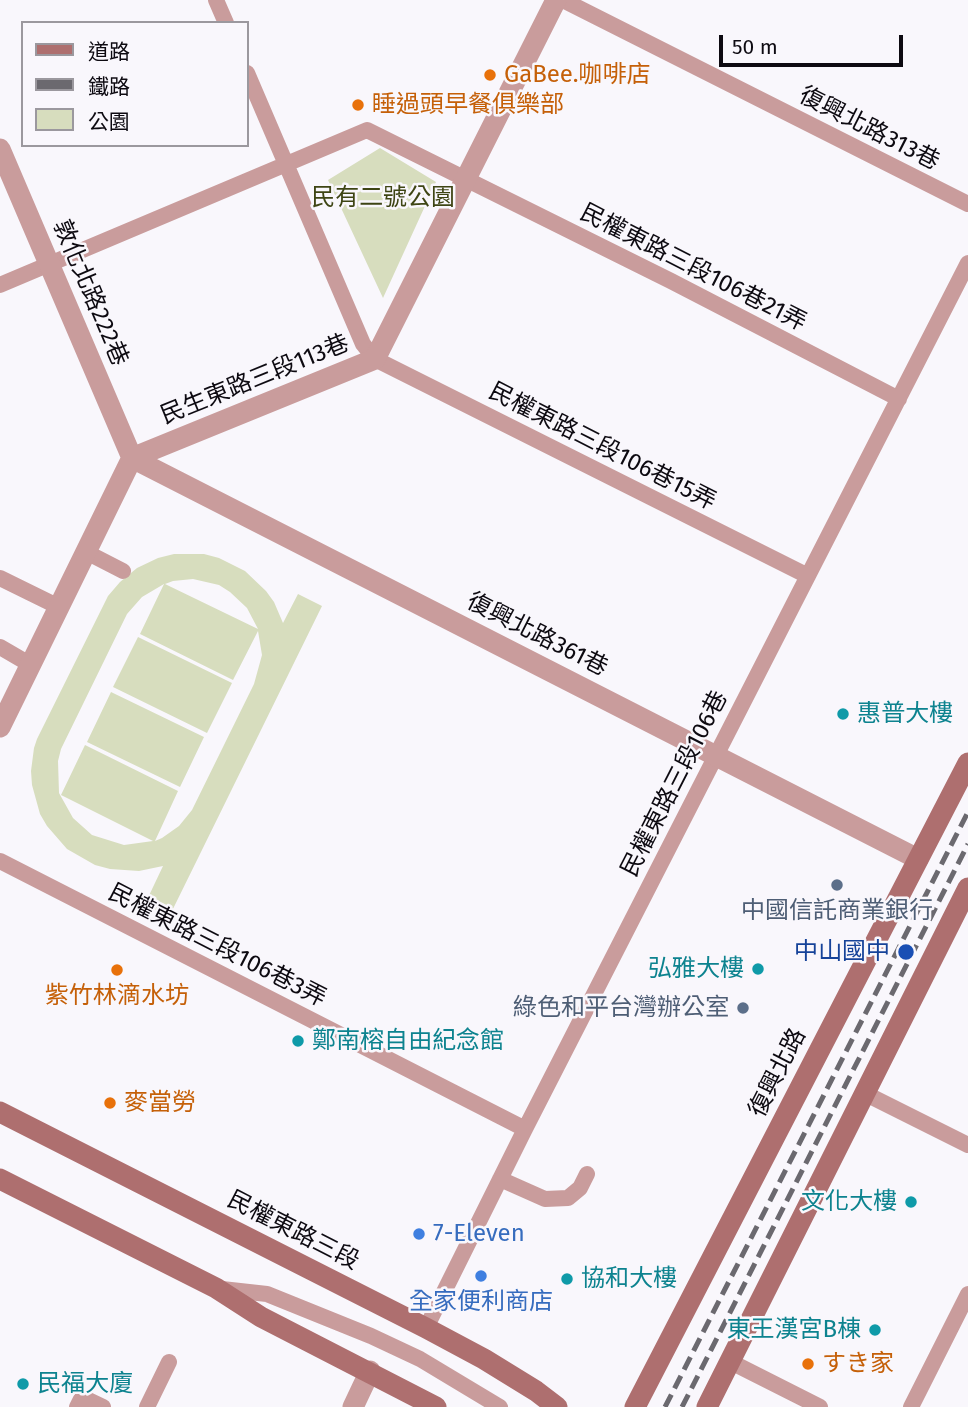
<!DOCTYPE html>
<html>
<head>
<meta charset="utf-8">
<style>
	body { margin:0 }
	#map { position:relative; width:968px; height:1407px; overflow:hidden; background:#f9f7fc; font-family:"Fira Sans","Noto Sans TC",sans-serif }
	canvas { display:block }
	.legend { position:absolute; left:21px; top:21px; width:228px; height:126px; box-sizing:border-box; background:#f9f7fc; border:2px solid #9b989e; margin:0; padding:9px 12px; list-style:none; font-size:21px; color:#0d0a11 }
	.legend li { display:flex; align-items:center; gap:14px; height:35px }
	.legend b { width:35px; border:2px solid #9b989e }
	.scale { position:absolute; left:719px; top:35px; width:184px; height:32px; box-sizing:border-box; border:4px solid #0d0a11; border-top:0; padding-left:9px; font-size:21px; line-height:24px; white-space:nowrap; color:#0d0a11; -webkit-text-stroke:5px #f9f7fc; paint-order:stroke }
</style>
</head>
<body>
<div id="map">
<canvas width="968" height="1407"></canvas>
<ul class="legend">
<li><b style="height:9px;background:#ae6f6f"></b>道路</li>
<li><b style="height:9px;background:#6b696f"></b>鐵路</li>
<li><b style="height:19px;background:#d7ddbe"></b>公園</li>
</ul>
<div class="scale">50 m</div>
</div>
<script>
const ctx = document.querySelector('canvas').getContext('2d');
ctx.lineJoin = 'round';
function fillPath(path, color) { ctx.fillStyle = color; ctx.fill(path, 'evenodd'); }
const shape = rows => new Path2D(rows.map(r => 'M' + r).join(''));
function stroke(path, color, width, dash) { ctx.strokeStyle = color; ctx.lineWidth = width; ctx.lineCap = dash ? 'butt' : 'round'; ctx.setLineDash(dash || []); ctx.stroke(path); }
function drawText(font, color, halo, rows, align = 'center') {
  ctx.font = font + ' "Fira Sans","Noto Sans TC","Noto Sans JP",sans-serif'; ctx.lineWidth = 5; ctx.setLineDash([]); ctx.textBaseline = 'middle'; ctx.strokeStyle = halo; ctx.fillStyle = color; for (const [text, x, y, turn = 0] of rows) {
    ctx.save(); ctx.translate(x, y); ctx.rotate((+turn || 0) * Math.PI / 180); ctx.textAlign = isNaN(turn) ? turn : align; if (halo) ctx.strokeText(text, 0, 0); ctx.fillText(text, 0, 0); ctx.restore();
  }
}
const green = shape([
	[380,148,436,182,383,298,328,180],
	[174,554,204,554,219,558,245,571,266,591,274,602,283,623,298,594,322,606,169,917,145,904,163,866,139,871,110,869,95,865,67,849,47,826,40,814,32,785,31,771,34,748,37,739,108,596,120,582,137,568,158,558],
	[193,579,219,585,230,592,247,608,258,629,165,584,173,581],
	[164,584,140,634,233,680,258,631,262,655,254,684,192,810,179,826,162,838,155,841,178,791,85,745,61,795,153,841,124,845,92,835,73,818,59,793,58,761,61,749,127,614,142,597],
	[138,637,232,683,207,733,113,687],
	[111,692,204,737,180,787,87,742]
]);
const lane = shape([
	[216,0,226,23],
	[563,0,968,204],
	[247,73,363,344,375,359,808,576],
	[0,285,367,130,671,281,899,399],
	[86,552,123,571],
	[0,578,59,607],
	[0,647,31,665],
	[0,861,525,1129],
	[864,1093,968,1145],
	[500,1179,545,1199,568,1198,580,1188,587,1174],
	[222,1289,267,1294,371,1336,420,1359,500,1407],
	[426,1328,525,1129,968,263],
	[729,1361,820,1407],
	[77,1407,82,1397,103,1407],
	[147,1407,169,1362],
	[911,1407,968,1294]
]);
const street = shape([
	[0,149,132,458],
	[132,458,918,859],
	[132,458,375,359,556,0],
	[0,727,132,458],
	[353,1407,370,1371]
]);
const secondary = shape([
	[0,1112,426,1328,484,1359,536,1391,557,1407],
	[0,1179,216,1288,261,1317,436,1407],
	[635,1407,968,763],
	[707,1407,968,888]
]);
const rail = shape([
	[665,1407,968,812],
	[682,1407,968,844]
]);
const markers = [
	[490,75,7,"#e8710a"],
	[358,105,7,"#e8710a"],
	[843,714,7,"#0f9aa8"],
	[837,885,7,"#5c6f8a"],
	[906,952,9,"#1a4fb4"],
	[758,969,7,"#0f9aa8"],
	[117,970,7,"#e8710a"],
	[743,1008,7,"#5c6f8a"],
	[298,1041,7,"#0f9aa8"],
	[110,1103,7,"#e8710a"],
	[911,1202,7,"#0f9aa8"],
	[419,1234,7,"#3f7fe0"],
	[481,1276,7,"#3f7fe0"],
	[567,1279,7,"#0f9aa8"],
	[875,1330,7,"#0f9aa8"],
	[808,1364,7,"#e8710a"],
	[23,1384,7,"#0f9aa8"]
];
const foodNames = [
	["GaBee.咖啡店",504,75],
	["睡過頭早餐俱樂部",372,105],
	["紫竹林滴水坊",117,996,"center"],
	["麥當勞",124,1103],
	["すき家",822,1364]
];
const streetNames = [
	["復興北路313巷",869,129,27],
	["民權東路三段106巷21弄",693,268,27],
	["敦化北路222巷",90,293,67],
	["民生東路三段113巷",255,380,-22],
	["民權東路三段106巷15弄",602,447,27],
	["復興北路361巷",537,635,27],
	["民權東路三段106巷",675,784,-63],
	["民權東路三段106巷3弄",217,946,27],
	["復興北路",778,1073,-63],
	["民權東路三段",293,1231,27]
];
const parkNames = [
	["民有二號公園",383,198]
];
const cultureNames = [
	["惠普大樓",857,714],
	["弘雅大樓",744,969,"right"],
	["鄭南榕自由紀念館",312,1041],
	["文化大樓",897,1202,"right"],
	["協和大樓",581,1279],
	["東王漢宮B棟",861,1330,"right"],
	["民福大廈",37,1384]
];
const serviceNames = [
	["中國信託商業銀行",837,911],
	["綠色和平台灣辦公室",729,1008,"right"]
];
const transitNames = [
	["中山國中",890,952]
];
const shopNames = [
	["7-Eleven",433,1234],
	["全家便利商店",481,1302,"center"]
];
fillPath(green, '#d7ddbe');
stroke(lane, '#c99c9c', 16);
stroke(street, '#c99c9c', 21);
stroke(secondary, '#ae6f6f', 21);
stroke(rail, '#6b696f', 5, [14, 7]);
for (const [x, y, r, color] of markers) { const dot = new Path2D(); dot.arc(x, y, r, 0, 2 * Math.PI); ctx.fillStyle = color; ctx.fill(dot); stroke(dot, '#f9f7fc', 2.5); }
drawText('24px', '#c56008', '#f9f7fc', foodNames, 'left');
drawText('24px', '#0d0a11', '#f9f7fc', streetNames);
drawText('24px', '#3e4514', '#f9f7fc', parkNames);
drawText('24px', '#0d838f', '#f9f7fc', cultureNames, 'left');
drawText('24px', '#4e5e75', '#f9f7fc', serviceNames);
drawText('24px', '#164399', '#f9f7fc', transitNames, 'right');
drawText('24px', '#366cbe', '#f9f7fc', shopNames, 'left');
</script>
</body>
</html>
